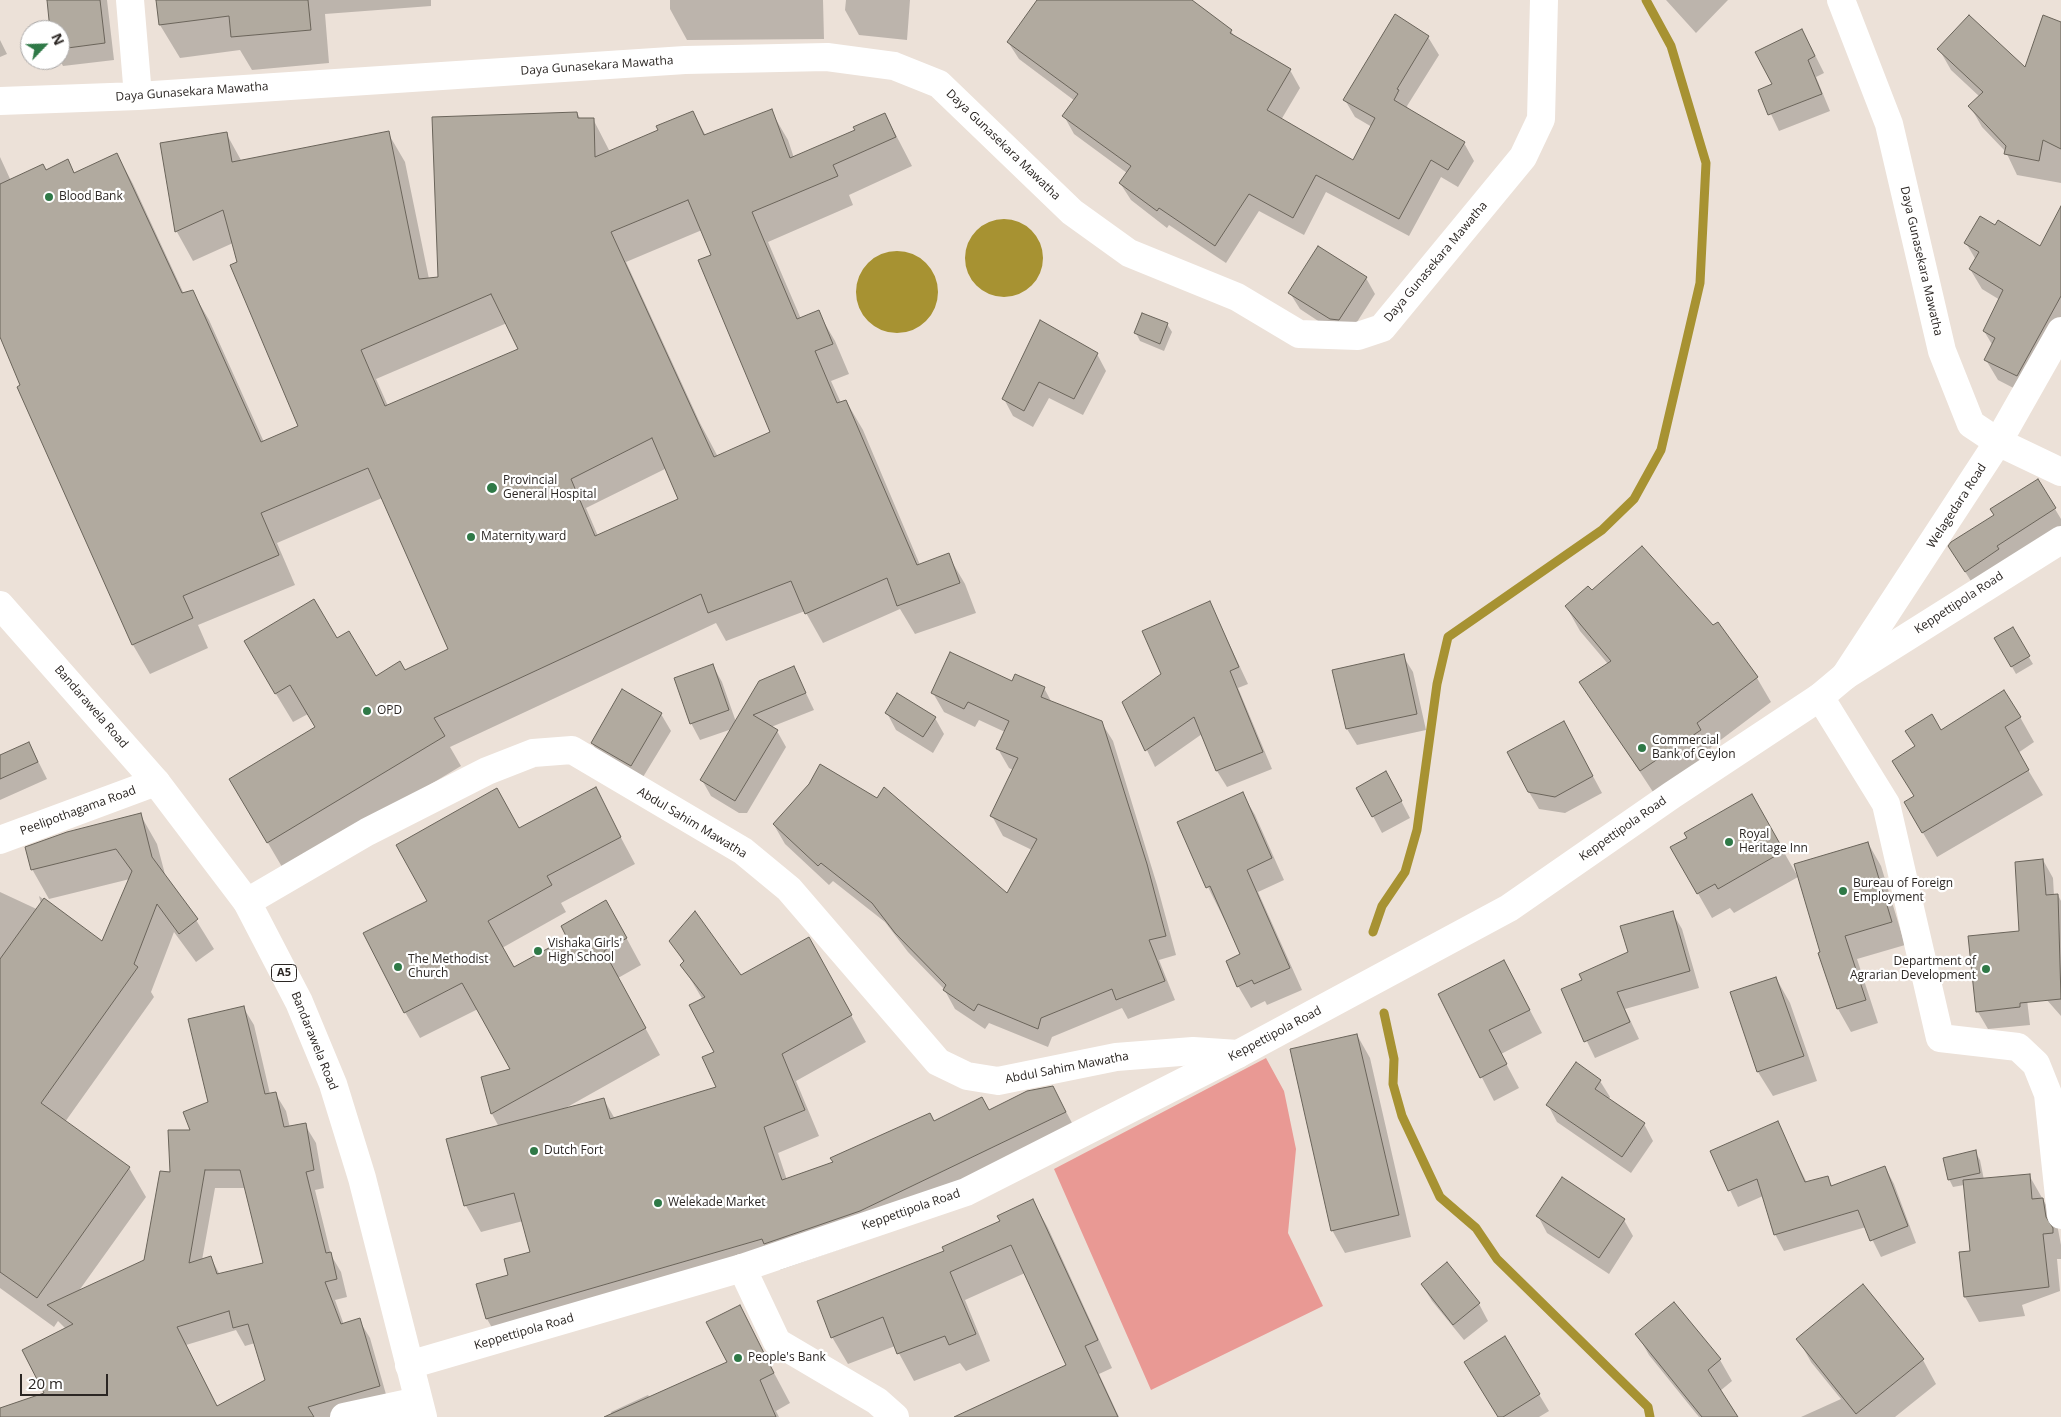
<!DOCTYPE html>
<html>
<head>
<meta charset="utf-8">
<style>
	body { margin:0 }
	#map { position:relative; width:2061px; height:1417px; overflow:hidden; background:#ece1d8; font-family:"Open Sans",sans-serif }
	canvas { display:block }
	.north { position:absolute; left:20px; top:20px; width:50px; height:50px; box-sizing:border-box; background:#fff; border:1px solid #aaa8a7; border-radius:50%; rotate:66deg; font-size:14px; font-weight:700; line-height:20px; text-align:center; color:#2b2623 }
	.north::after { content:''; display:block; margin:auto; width:18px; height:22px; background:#2f7947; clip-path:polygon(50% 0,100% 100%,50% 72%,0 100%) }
	.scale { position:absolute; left:20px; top:1374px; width:88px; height:22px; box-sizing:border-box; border:2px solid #2b2623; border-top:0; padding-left:6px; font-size:15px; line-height:18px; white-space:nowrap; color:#2b2623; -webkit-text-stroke:4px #fff; paint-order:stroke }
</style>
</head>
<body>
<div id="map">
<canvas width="2061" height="1417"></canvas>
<div class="north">N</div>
<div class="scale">20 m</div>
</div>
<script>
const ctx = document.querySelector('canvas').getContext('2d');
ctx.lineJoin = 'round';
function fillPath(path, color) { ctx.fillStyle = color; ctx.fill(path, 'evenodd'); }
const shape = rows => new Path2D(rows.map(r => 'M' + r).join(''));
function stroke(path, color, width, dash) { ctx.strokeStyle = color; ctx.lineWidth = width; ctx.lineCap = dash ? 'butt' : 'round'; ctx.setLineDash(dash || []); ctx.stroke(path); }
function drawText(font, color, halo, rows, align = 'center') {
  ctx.font = font + ' "Open Sans",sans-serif'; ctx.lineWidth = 4.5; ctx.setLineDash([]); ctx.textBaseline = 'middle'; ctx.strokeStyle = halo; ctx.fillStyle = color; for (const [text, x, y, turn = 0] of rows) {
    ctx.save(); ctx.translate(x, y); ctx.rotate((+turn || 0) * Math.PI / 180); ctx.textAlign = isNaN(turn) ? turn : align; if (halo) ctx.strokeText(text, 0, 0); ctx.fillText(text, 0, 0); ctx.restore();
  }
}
const green = shape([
	[1266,1058,1284,1091,1296,1149,1288,1233,1323,1306,1151,1390,1054,1169]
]);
const water = shape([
	'965 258a39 39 0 1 1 78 0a39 39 0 1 1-78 0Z',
	'856 292a41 41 0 1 1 82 0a41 41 0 1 1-82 0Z'
]);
const shadow = shape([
	[48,0,107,0,114,60,63,66,60,60,60,30,52,30],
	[157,0,431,0,431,6,325,14,329,63,252,70,240,50,180,58,160,25],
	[670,0,823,0,824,39,687,40,670,9],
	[846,0,910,0,907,40,859,35,845,10],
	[1069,0,1190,0,1231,31,1235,37,1290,70,1300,88,1281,120,1354,162,1372,127,1355,117,1345,100,1395,16,1428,37,1439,55,1407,106,1408,110,1464,143,1474,161,1458,187,1441,177,1409,236,1326,192,1304,235,1259,211,1226,263,1169,225,1167,228,1131,200,1120,183,1127,173,1074,134,1064,116,1075,101,1019,59,1008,42],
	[1666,0,1728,0,1696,33],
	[2061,23,2061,183,2017,175,2006,152,1982,127,1970,106,1980,97,1951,70,1939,49,2025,70],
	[0,40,7,54,0,57],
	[1811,47,1824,73,1816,77,1830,111,1779,131,1760,91,1773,85],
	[771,111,788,140,794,158,857,131,885,114,912,166,849,195,853,205,768,242,801,319,818,312,835,341,849,374,831,381,841,403,846,401,863,430,920,565,948,555,965,584,976,613,915,634,900,609,823,643,805,611,726,641,716,623,450,747,461,766,285,872,248,809,317,728,308,714,293,722,262,671,337,640,375,677,404,671,450,650,382,498,277,543,295,585,198,625,208,648,150,674,133,645,21,394,22,385,0,334,0,157,11,181,46,171,67,161,75,174,117,154,133,184,184,294,192,291,209,320,264,442,300,426,233,243,193,261,177,232,161,144,226,133,242,162,388,133,405,162,429,279,439,278,577,113,581,120,593,119,610,152,660,131,693,112,706,136],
	[702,230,713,255,772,432,718,457,700,423,626,262],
	[507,323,520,350,388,406,376,379],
	[667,468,680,499,598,536,586,508],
	[2061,237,2061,342,2029,396,1998,380,1986,360,1993,346,1984,331,2000,300,1982,289,1970,269,1976,260,1966,243,2041,247],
	[1366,278,1375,294,1348,336,1341,336,1300,309,1290,293],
	[1041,322,1097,354,1106,371,1083,415,1049,398,1033,427,1013,416,1004,399],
	[1167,324,1172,332,1164,351,1140,341,1136,333],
	[2055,509,2061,519,2061,550,1985,604,1950,547],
	[1592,592,1713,627,1717,624,1757,678,1771,702,1710,748,1714,755,1655,795,1581,682,1608,664,1580,631,1566,606],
	[1210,603,1248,684,1238,688,1272,769,1227,787,1217,771,1202,734,1155,767,1124,702,1163,675],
	[2012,629,2033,664,2016,674,1996,638],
	[1403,656,1413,672,1426,730,1357,745,1347,729,1334,671],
	[713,666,722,682,736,722,794,668,814,710,771,727,777,731,786,747,747,813,739,813,711,796,702,780,732,729,700,740,691,723],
	[1012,682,1044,688,1052,703,1101,722,1113,741,1157,885,1176,955,1159,960,1175,1000,1128,1019,1122,1008,1052,1037,1048,1047,989,1023,985,1029,955,1009,944,989,908,952,885,922,833,881,829,885,785,844,774,825,1007,895,1032,850,1003,836,992,816,1013,770,1009,768,998,749,1005,732,979,720,975,727,944,712,933,693],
	[623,691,661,714,671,731,640,782,602,759,592,743],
	[887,713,935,718,944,734,933,753,896,730],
	[2020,717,2034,742,2018,753,2043,795,1937,857,1905,802,1915,797,1893,761,1941,731],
	[1573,739,1602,793,1565,813,1539,809,1529,792],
	[29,743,47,779,0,800,0,757],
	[1358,788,1395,789,1410,818,1382,833],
	[595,789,635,864,561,903,566,912,502,948,514,969,621,928,641,965,618,978,660,1055,562,1110,604,1100,615,1119,718,1088,715,1052,703,1000,682,965,684,963,671,941,741,976,823,965,866,1042,796,1081,819,1136,778,1153,787,1180,934,1122,989,1111,1053,1087,1080,1138,875,1237,780,1270,777,1265,502,1345,487,1319,478,1285,509,1276,531,1252,523,1221,481,1232,466,1206,448,1140,499,1127,492,1114,482,1078,512,1070,478,1009,420,1038,405,1012,429,901,519,829],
	[1242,793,1255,815,1284,880,1258,892,1302,990,1267,1005,1265,1001,1251,1008,1238,986,1242,955,1208,887],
	[1752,796,1798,877,1734,913,1730,908,1712,918,1672,848],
	[140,814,157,844,166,878,196,920,214,949,196,962,174,932,151,992,154,997,65,1122,129,1168,146,1197,78,1292,145,1261,171,1174,191,1131,209,1103,243,1007,254,1025,270,1094,275,1093,286,1111,290,1128,305,1125,316,1143,324,1188,315,1190,331,1255,341,1272,347,1297,335,1300,344,1325,359,1320,370,1338,389,1405,347,1417,0,1417,0,1410,46,1394,66,1329,58,1321,54,1327,0,1288,0,892,43,912,39,896,103,943,130,879,49,899,32,869],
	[215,1188,246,1188,265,1264,220,1275,211,1258,202,1260],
	[236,1330,245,1346,255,1343,266,1380,217,1407,186,1345],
	[1868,843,1881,866,1905,945,1857,959,1878,1023,1851,1032,1838,1009,1820,954],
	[2043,860,2053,878,2054,896,2058,895,2061,901,2061,1016,2024,974,2030,1025,1988,1029,1978,1012,2020,932],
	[1672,912,1682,929,1699,988,1625,1009,1639,1039,1595,1058,1562,990,1584,981,1629,953],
	[1504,961,1542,1033,1501,1054,1519,1088,1494,1101,1439,994],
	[1776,978,1790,1003,1817,1081,1773,1096,1758,1072,1731,993],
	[1357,1035,1370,1058,1411,1237,1345,1253,1332,1230],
	[1600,1081,1610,1097,1608,1100,1644,1124,1653,1141,1631,1173,1557,1122,1548,1105],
	[1777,1123,1807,1183,1827,1177,1833,1187,1885,1167,1894,1184,1916,1243,1881,1257,1866,1227,1784,1251,1775,1234,1763,1196,1738,1207,1712,1152],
	[1975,1152,1980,1160,1984,1180,2029,1175,2057,1224,2061,1245,2061,1259,2057,1259,2060,1291,2022,1305,2025,1316,1979,1322,1965,1297,1971,1252,1964,1185,1953,1187,1949,1179],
	[1033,1201,1048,1228,1112,1368,1099,1374,1119,1417,966,1417,1068,1366,1025,1273,965,1300,990,1361,966,1371,960,1363,914,1381,895,1346,848,1364,832,1337,945,1252,1001,1222],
	[1538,1216,1624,1220,1633,1236,1609,1274,1547,1233],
	[1447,1264,1479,1304,1488,1321,1464,1340,1432,1301,1422,1285],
	[1863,1286,1923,1360,1936,1384,1895,1417,1801,1417,1841,1399,1811,1362,1798,1339],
	[1674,1304,1720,1360,1732,1381,1720,1391,1737,1417,1699,1417,1649,1355,1637,1334],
	[739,1307,790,1403,776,1411,779,1417,613,1417,611,1412,648,1395,650,1398,728,1363],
	[1505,1338,1549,1411,1539,1417,1499,1417]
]);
const stream = shape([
	[1373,932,1382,906,1405,872,1417,830,1437,684,1448,637,1602,530,1634,499,1661,450,1700,283,1706,163,1671,46,1646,0],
	[1384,1013,1394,1059,1393,1084,1402,1116,1440,1197,1476,1228,1497,1259,1648,1407,1650,1417]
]);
const building = shape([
	[47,0,100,0,105,43,60,49,60,30,50,30,47,0],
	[156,0,308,0,311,30,231,37,229,16,159,25,156,0],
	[1037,0,1192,0,1232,30,1230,33,1291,69,1267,110,1353,160,1375,118,1343,100,1395,14,1429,36,1397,89,1399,90,1394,100,1465,142,1448,170,1431,160,1399,219,1316,175,1293,218,1249,194,1215,246,1159,208,1157,211,1119,183,1131,166,1062,116,1078,94,1007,42,1037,0],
	[1969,15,2025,67,2043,15,2061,22,2061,149,2043,140,2039,161,2004,154,2006,146,1968,106,1983,92,1937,49,1969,15],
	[1802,29,1815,56,1808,60,1822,94,1768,115,1758,90,1772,84,1755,52,1802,29],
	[772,109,790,158,855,130,853,127,885,113,896,137,833,165,838,176,752,212,797,319,819,310,833,344,815,351,837,403,846,400,917,565,949,553,960,583,897,606,887,578,805,614,791,581,708,613,701,594,434,718,445,736,267,843,229,779,315,727,290,685,275,694,244,641,314,599,337,638,349,631,376,676,400,661,405,670,448,649,368,468,261,513,279,555,183,596,193,618,132,645,17,387,20,385,0,337,0,184,43,164,46,170,68,159,74,173,117,153,182,293,193,290,261,442,298,426,230,265,237,262,223,210,175,232,160,143,227,132,232,162,389,131,419,279,438,277,432,117,577,112,578,118,594,118,595,157,658,130,656,126,693,111,704,135,772,109],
	[688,200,711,255,698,260,770,432,714,457,611,232,688,200],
	[491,294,518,349,385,406,361,350,491,294],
	[652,438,678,499,595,536,571,479,652,438],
	[2061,206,2061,296,2017,376,1984,360,1995,338,1983,331,2003,290,1969,269,1979,252,1964,243,1980,216,1995,225,1998,220,2040,246,2061,206],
	[1318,246,1367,277,1339,320,1330,319,1288,293,1318,246],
	[1142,313,1168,323,1160,344,1134,333,1142,313],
	[1040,320,1098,353,1074,399,1039,382,1024,411,1002,399,1040,320],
	[2038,479,2056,508,1997,546,1999,549,1965,572,1948,546,1951,542,1994,515,1990,509,2038,479],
	[1642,546,1713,625,1718,622,1758,677,1697,723,1701,730,1640,771,1579,682,1611,661,1565,606,1588,586,1592,590,1642,546],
	[1210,601,1239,667,1230,671,1263,752,1216,771,1194,717,1145,751,1122,702,1161,674,1142,631,1210,601],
	[2013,627,2030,656,2011,667,1994,638,2013,627],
	[950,652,1012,681,1015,674,1045,687,1041,697,1102,721,1147,864,1166,936,1149,940,1165,981,1116,1000,1112,989,1041,1018,1038,1029,978,1004,974,1011,943,990,946,985,895,933,872,903,821,863,818,866,773,824,809,784,820,764,877,798,884,787,1007,893,1037,839,990,816,1018,758,996,749,1009,721,968,702,964,709,931,693,950,652],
	[1404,654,1417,714,1346,729,1332,670,1404,654],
	[713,664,729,710,690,724,674,678,713,664],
	[794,666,806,693,753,715,778,730,735,801,700,780,759,681,794,666],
	[622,689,662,713,631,766,591,743,622,689],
	[2004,690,2021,717,2005,727,2029,770,1922,833,1904,802,1914,796,1892,761,1915,746,1905,731,1932,714,1941,730,2004,690],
	[897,693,936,717,923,737,885,713,897,693],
	[1564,721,1593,776,1555,797,1528,792,1507,752,1564,721],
	[29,742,38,762,0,779,0,755,29,742],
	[1386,771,1402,801,1372,817,1356,788,1386,771],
	[596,787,621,837,547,876,552,885,488,921,514,967,567,938,561,926,606,900,627,938,604,951,646,1028,491,1114,481,1077,510,1069,462,983,404,1013,363,933,427,901,396,845,497,788,519,828,596,787],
	[1243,792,1272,858,1247,870,1290,968,1254,984,1252,980,1237,987,1226,961,1240,954,1210,886,1206,888,1177,822,1243,792],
	[1752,794,1784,851,1718,889,1715,884,1697,894,1670,847,1687,838,1684,833,1752,794],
	[141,813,152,857,198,919,179,934,157,904,134,964,138,967,41,1103,130,1167,37,1298,0,1272,0,959,44,898,102,941,132,871,116,849,31,870,25,847,67,832,141,813],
	[1868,842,1892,922,1845,936,1866,1000,1837,1009,1818,953,1820,952,1794,864,1868,842],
	[2043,859,2046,895,2058,894,2061,999,2020,1003,2020,1007,1976,1012,1968,936,2019,931,2015,862,2043,859],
	[695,911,741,975,809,937,852,1015,782,1054,805,1110,764,1127,782,1180,833,1162,830,1158,930,1113,934,1121,982,1097,989,1110,1027,1091,1053,1086,1066,1112,860,1211,764,1244,762,1239,486,1319,476,1284,508,1275,504,1259,530,1252,514,1193,464,1206,446,1139,604,1098,610,1119,716,1087,702,1057,714,1052,689,1005,705,997,680,965,684,961,669,941,695,911],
	[1673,911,1690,971,1617,992,1630,1022,1584,1042,1561,989,1582,980,1579,974,1628,952,1620,926,1673,911],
	[1504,960,1530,1010,1489,1030,1507,1064,1480,1078,1438,994,1504,960],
	[1776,977,1804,1056,1757,1072,1730,992,1776,977],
	[244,1006,265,1094,276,1092,284,1127,306,1123,314,1170,306,1172,326,1253,331,1252,337,1279,325,1282,341,1324,360,1318,380,1386,308,1407,314,1417,0,1417,0,1408,44,1393,22,1350,73,1324,47,1305,144,1260,160,1171,170,1172,168,1130,190,1130,183,1112,208,1102,188,1019,244,1006],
	[205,1170,240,1170,263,1263,217,1274,211,1256,189,1263,205,1170],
	[229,1311,233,1328,248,1324,265,1380,217,1406,177,1327,229,1311],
	[1357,1034,1399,1215,1331,1231,1290,1049,1357,1034],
	[1576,1062,1601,1080,1595,1089,1645,1123,1622,1157,1546,1105,1576,1062],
	[1778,1121,1805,1182,1828,1176,1831,1186,1885,1166,1908,1226,1870,1241,1858,1210,1774,1235,1757,1179,1728,1191,1710,1151,1778,1121],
	[1976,1150,1980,1173,1948,1180,1943,1158,1976,1150],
	[2030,1174,2032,1199,2043,1198,2046,1217,2053,1228,2053,1233,2043,1234,2049,1287,1964,1297,1959,1252,1970,1251,1963,1180,2030,1174],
	[1562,1177,1625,1219,1599,1258,1536,1216,1562,1177],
	[1033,1199,1098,1340,1085,1346,1118,1417,954,1417,1066,1365,1011,1245,950,1272,976,1334,949,1345,945,1336,897,1354,883,1317,831,1338,817,1301,944,1251,942,1247,1000,1221,997,1216,1033,1199],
	[1447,1262,1480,1303,1453,1325,1421,1284,1447,1262],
	[1863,1284,1924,1359,1856,1414,1796,1339,1863,1284],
	[1674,1302,1721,1359,1708,1370,1738,1417,1702,1417,1635,1334,1674,1302],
	[740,1305,774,1373,760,1380,776,1417,604,1417,727,1362,706,1322,740,1305],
	[1505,1336,1540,1394,1503,1417,1498,1417,1464,1362,1505,1336]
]);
const minor = shape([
	[130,0,138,96],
	[1841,0,1889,124,1942,351,1971,424,1998,442,2061,472],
	[0,101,138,96,685,60,827,57,894,66,939,84,1072,212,1129,253,1237,297,1299,334,1358,336,1382,328,1523,157,1541,119,1544,0],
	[1845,676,1998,442,2061,331],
	[1820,697,1886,804,1940,1038,2018,1047,2036,1064,2048,1094,2061,1215],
	[0,840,156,782],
	[247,902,367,832,487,771,533,753,572,750,743,851,789,889,938,1062,967,1076,998,1081,1116,1057,1193,1051,1238,1054],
	[742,1268,777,1342,877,1401,895,1417],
	[344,1417,418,1401]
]);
const major = shape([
	[409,1365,742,1268,966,1192,1238,1054,1509,908,1672,795,1820,697,1845,676,2061,540]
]);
const highway = shape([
	[0,605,156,782,247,902,299,1002,333,1084,362,1178,423,1417]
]);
const markers = [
	[49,197,5,"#2f7947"],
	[492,488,6,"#2f7947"],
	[471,537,5,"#2f7947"],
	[367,711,5,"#2f7947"],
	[1642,748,5,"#2f7947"],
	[1729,842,5,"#2f7947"],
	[1843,891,5,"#2f7947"],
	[538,951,5,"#2f7947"],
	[398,967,5,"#2f7947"],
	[1986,969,5,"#2f7947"],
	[534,1151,5,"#2f7947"],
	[658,1203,5,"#2f7947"],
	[738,1358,5,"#2f7947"]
];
const shields = [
	[284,973,25]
];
const shieldNames = [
	["A5",284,973]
];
const streetNames = [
	["Daya Gunasekara Mawatha",597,66,-4],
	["Daya Gunasekara Mawatha",192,92,-4],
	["Daya Gunasekara Mawatha",1003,145,44],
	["Daya Gunasekara Mawatha",1921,261,77],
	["Daya Gunasekara Mawatha",1436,262,-50],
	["Welagedara Road",1957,506,-57],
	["Keppettipola Road",1959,603,-33],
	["Bandarawela Road",91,707,49],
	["Peelipothagama Road",78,811,-20],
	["Abdul Sahim Mawatha",692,823,31],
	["Keppettipola Road",1623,829,-35],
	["Keppettipola Road",1275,1034,-28],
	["Bandarawela Road",314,1041,68],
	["Abdul Sahim Mawatha",1067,1068,-11],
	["Keppettipola Road",911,1210,-19],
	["Keppettipola Road",524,1332,-16]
];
const poiNames = [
	["Blood Bank",59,197],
	["Provincial",503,481],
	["General Hospital",503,495],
	["Maternity ward",481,537],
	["OPD",377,711],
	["Commercial",1652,741],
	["Bank of Ceylon",1652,755],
	["Royal",1739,835],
	["Heritage Inn",1739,849],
	["Bureau of Foreign",1853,884],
	["Employment",1853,898],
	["Vishaka Girls'",548,944],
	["High School",548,958],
	["The Methodist",408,960],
	["Church",408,974],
	["Department of",1976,962,"right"],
	["Agrarian Development",1976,976,"right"],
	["Dutch Fort",544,1151],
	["Welekade Market",668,1203],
	["People's Bank",748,1358]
];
fillPath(green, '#e99994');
fillPath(water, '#a79232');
fillPath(shadow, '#0003');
stroke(stream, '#a79232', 9);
fillPath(building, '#b1aa9f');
stroke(building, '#6a645a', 1);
stroke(minor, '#fff', 28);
stroke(major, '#fff', 28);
stroke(highway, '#fff', 28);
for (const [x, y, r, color] of markers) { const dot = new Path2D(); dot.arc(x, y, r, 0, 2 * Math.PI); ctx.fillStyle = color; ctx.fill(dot); stroke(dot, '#fff', 2); }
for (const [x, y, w] of shields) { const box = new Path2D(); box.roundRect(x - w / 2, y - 8.5, w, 17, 4); ctx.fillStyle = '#fff'; ctx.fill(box); stroke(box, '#2b2623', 1); }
drawText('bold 11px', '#2b2623', null, shieldNames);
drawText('12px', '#2b2623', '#fff', streetNames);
drawText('12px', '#2b2623', '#fff', poiNames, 'left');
</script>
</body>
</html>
